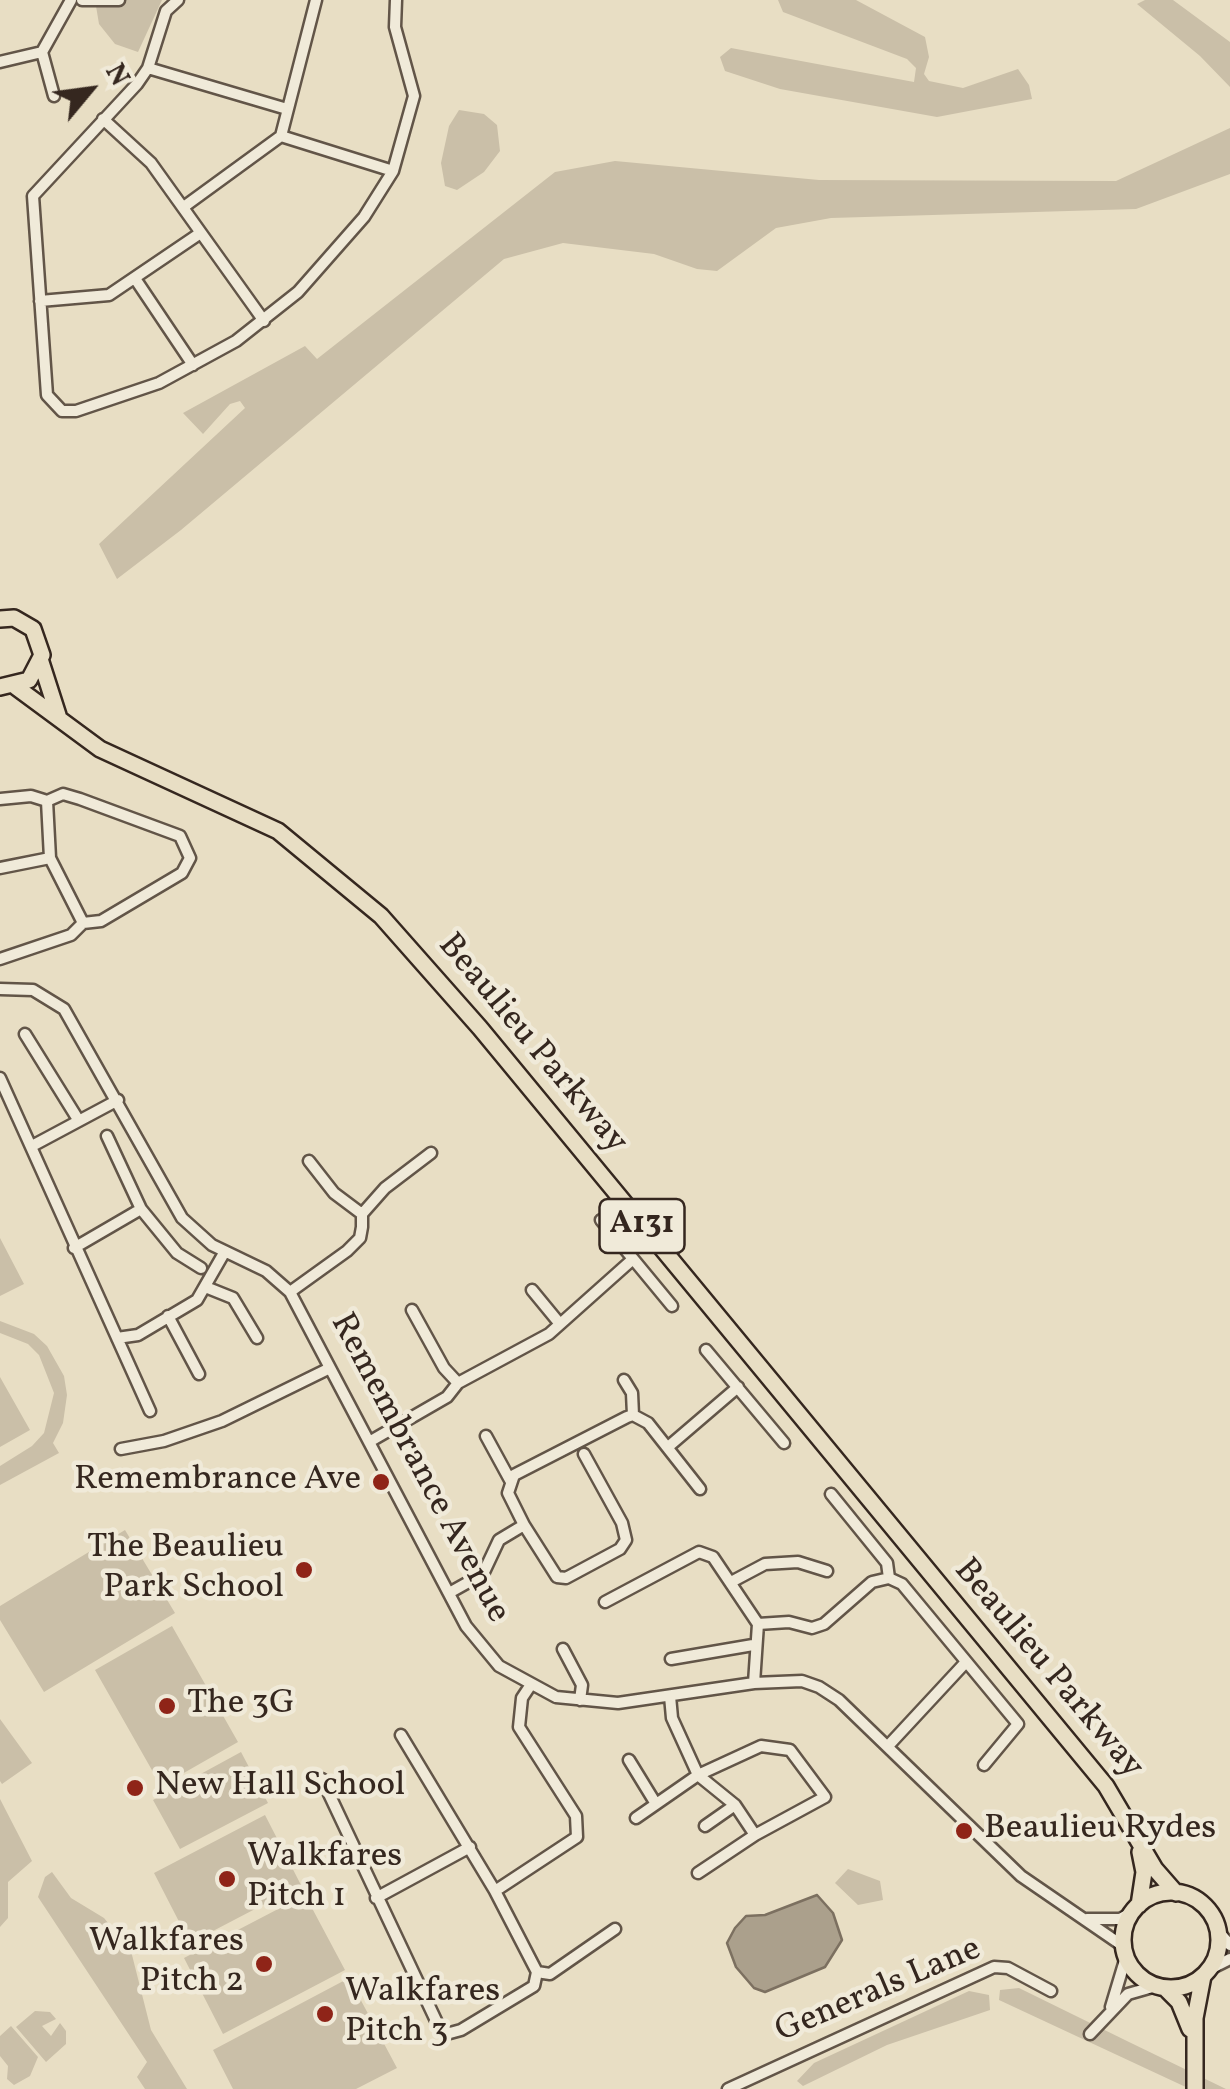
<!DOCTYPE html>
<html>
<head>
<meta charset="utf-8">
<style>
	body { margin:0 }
	#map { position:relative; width:1230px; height:2089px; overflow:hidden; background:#e8dec4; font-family:Vollkorn,serif }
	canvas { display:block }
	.north { position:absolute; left:40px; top:40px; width:100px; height:100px; -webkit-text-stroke:8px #f0ead9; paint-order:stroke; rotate:61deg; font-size:28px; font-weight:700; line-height:40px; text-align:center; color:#35271f }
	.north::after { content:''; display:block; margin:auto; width:35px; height:45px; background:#35271f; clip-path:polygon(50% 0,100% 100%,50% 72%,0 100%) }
</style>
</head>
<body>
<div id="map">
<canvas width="1230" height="2089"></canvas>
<div class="north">N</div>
</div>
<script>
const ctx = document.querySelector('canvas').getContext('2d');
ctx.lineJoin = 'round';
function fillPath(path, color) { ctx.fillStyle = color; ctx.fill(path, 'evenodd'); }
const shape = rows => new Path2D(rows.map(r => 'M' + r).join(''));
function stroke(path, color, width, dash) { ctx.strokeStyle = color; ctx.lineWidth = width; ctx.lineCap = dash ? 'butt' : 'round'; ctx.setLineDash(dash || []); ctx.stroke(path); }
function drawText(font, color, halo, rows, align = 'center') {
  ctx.font = font + ' Vollkorn,serif'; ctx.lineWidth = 9; ctx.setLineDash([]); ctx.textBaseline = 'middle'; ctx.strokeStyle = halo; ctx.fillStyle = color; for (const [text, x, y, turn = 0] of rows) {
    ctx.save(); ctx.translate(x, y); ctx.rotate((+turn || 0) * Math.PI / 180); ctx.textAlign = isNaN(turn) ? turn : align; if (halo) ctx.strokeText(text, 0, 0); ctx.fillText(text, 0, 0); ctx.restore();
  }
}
const green = shape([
	[95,0,162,0,138,52,115,44,99,24],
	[778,0,856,0,925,37,929,57,924,74,929,81,963,88,1018,69,1029,85,1032,99,937,117,780,89,725,71,720,57,731,48,914,82,916,68,907,59,783,12],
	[1145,0,1173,0,1230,42,1230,87,1200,56,1137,4],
	[459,110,484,114,497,125,500,151,484,172,457,190,445,186,441,163,449,126],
	[1230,128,1230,174,1136,209,831,218,776,228,717,271,697,269,654,254,563,243,504,259,181,530,117,579,99,544,245,408,240,401,230,404,203,434,183,413,305,346,317,359,555,172,615,161,819,180,1116,181],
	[0,1238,24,1284,0,1296],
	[0,1321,34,1334,47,1346,64,1376,67,1395,63,1423,53,1443,59,1453,0,1485,0,1466,32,1446,44,1433,54,1393,39,1355,28,1344,0,1333],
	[0,1377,30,1430,0,1447],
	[125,1530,175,1613,44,1692,0,1620,0,1606],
	[172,1626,238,1742,161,1786,95,1670],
	[0,1719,32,1763,2,1784,0,1781],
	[241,1752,268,1803,180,1849,153,1800],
	[0,1799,32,1861,8,1882,8,1918,0,1927],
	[265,1815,301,1885,190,1943,154,1873],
	[848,1869,880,1881,883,1900,858,1905,835,1883],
	[52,1872,71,1898,104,1918,131,1951,151,2030,187,2089,145,2089,137,2077,147,2062,38,1897,45,1877],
	[305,1895,345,1970,223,2034,184,1958],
	[349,1978,397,2068,356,2089,233,2089,213,2050],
	[1019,1988,1129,2042,1226,2089,1190,2089,999,2000,1000,1990],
	[969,1991,989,1995,990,2010,887,2045,803,2086,797,2081,814,2063],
	[35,2011,50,2012,56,2019,42,2026,51,2036,60,2023,66,2031,66,2044,46,2062,16,2027],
	[11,2026,38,2057,30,2076,14,2085,7,2079,8,2066,0,2056,0,2036]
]);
const water = shape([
	[817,1895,833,1913,842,1940,825,1967,765,1992,754,1988,736,1967,727,1943,735,1928,746,1916,765,1915,817,1895]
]);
const minor = shape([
	[82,0,119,0],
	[178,0,166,11,148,68,137,84,33,196,47,395,62,411,76,411,159,383,236,341,298,292,364,217,393,171,414,96,395,27,396,0],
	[42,52,54,96],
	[0,62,42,52,71,0],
	[148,68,287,109],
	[103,119,151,163,264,321],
	[281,136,393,171],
	[185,206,281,136,316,0],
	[136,280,193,365],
	[40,301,109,295,199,234],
	[0,799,31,796,47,801],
	[0,868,50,858],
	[0,959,71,935,83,923,101,921,182,873,190,858,180,836,80,799,63,794,47,801,50,858,83,923],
	[0,989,33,990,64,1009,182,1218,212,1245,266,1271,290,1292,466,1626,499,1666,556,1697,618,1703,754,1683,802,1681,819,1687,839,1700,1021,1876,1123,1946],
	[25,1034,79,1121],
	[0,1078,150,1411],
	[107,1136,141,1209,177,1253,201,1268],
	[32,1146,118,1100],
	[362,1214,385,1188,431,1153],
	[601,1220,672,1306],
	[74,1248,141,1209],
	[208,1288,233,1298,257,1338],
	[532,1290,560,1324],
	[290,1292,347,1251,360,1238,362,1227,362,1214,334,1193,309,1161],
	[412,1310,444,1368,458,1383],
	[168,1316,199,1374],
	[117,1338,138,1335,197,1300,224,1253],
	[706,1350,784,1443],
	[624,1380,632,1393,633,1415],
	[486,1436,510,1480],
	[369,1442,447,1397,458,1383,549,1334,633,1259],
	[668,1447,738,1387],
	[121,1449,164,1441,222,1421,330,1368],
	[831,1494,887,1563,889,1578],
	[524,1525,557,1577,566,1578,620,1549,626,1540,622,1523,584,1454],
	[733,1581,765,1564,798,1562,827,1571],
	[449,1593,483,1574,499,1540,524,1525,508,1493,514,1475,627,1417,633,1415,648,1423,700,1489],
	[605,1602,699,1552,713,1557,758,1624],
	[758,1624,789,1622,812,1628,824,1624,872,1582,889,1578,902,1584,1018,1724,984,1765],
	[563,1649,582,1685,580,1700],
	[671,1659,753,1645],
	[754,1683,758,1624],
	[401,1735,495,1891],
	[761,1746,790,1750,825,1797,755,1835,735,1805,698,1775,761,1746],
	[888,1746,966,1662],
	[629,1760,656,1804],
	[322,1779,440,2029,450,2033,461,2030,534,1986,537,1972,495,1891,577,1837,576,1816,519,1727,522,1698,530,1686],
	[636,1818,698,1775,672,1718,670,1696],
	[705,1826,735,1805],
	[698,1873,755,1835],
	[376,1898,470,1847],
	[1087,1919,1120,1919,1133,1912],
	[1218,1931,1230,1945],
	[1208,1970,1230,1959],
	[537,1972,550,1974,615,1929],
	[1111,2007,1126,1957],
	[1090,2034,1128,1994,1156,1986],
	[728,2089,994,1967,1008,1968,1051,1991]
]);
const trunk = shape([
	[0,619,14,618,33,629,42,655,29,680,0,687],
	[41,662,58,715],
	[16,687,100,749,278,831,381,916,480,1028,1106,1786,1155,1869,1176,1893],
	'1123 1940a48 48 0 1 1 96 0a48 48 0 1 1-96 0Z',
	[1139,1905,1144,1872,1140,1852],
	[1165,1988,1179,2002,1190,2029],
	[1195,2089,1195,2018,1203,1976]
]);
const markers = [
	[381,1482,10,"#8f2418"],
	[304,1570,10,"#8f2418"],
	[167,1706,10,"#8f2418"],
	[135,1788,10,"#8f2418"],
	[964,1831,10,"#8f2418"],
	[227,1879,10,"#8f2418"],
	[264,1964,10,"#8f2418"],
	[325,2014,10,"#8f2418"]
];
const shields = [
	[642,1226,85]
];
const shieldNames = [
	["A131",642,1226]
];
const streetNames = [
	["Beaulieu Parkway",531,1045,50],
	["Remembrance Avenue",418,1469,62],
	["Beaulieu Parkway",1047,1670,50],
	["Generals Lane",879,1992,-23]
];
const poiNames = [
	["Remembrance Ave",361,1482,"right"],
	["The Beaulieu",284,1550,"right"],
	["Park School",284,1590,"right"],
	["The 3G",187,1706],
	["New Hall School",155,1788],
	["Beaulieu Rydes",984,1831],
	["Walkfares",247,1859],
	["Pitch 1",247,1899],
	["Walkfares",244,1944,"right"],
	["Pitch 2",244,1984,"right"],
	["Walkfares",345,1994],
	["Pitch 3",345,2034]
];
fillPath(green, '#cabfa8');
fillPath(water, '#aba08c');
stroke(water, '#7c7060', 2.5);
stroke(minor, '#625548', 15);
stroke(trunk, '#35271f', 20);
stroke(minor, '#f0ead9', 10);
stroke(trunk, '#e8dec4', 15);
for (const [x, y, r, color] of markers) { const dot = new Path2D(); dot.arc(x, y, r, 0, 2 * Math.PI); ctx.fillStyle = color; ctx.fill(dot); stroke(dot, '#f0ead9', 4); }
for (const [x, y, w] of shields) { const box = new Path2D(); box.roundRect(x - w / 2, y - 27, w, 54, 8); ctx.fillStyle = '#f0ead9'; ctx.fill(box); stroke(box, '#35271f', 2.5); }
drawText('bold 32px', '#35271f', null, shieldNames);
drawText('35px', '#35271f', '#f0ead9', streetNames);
drawText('35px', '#35271f', '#f0ead9', poiNames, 'left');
</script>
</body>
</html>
